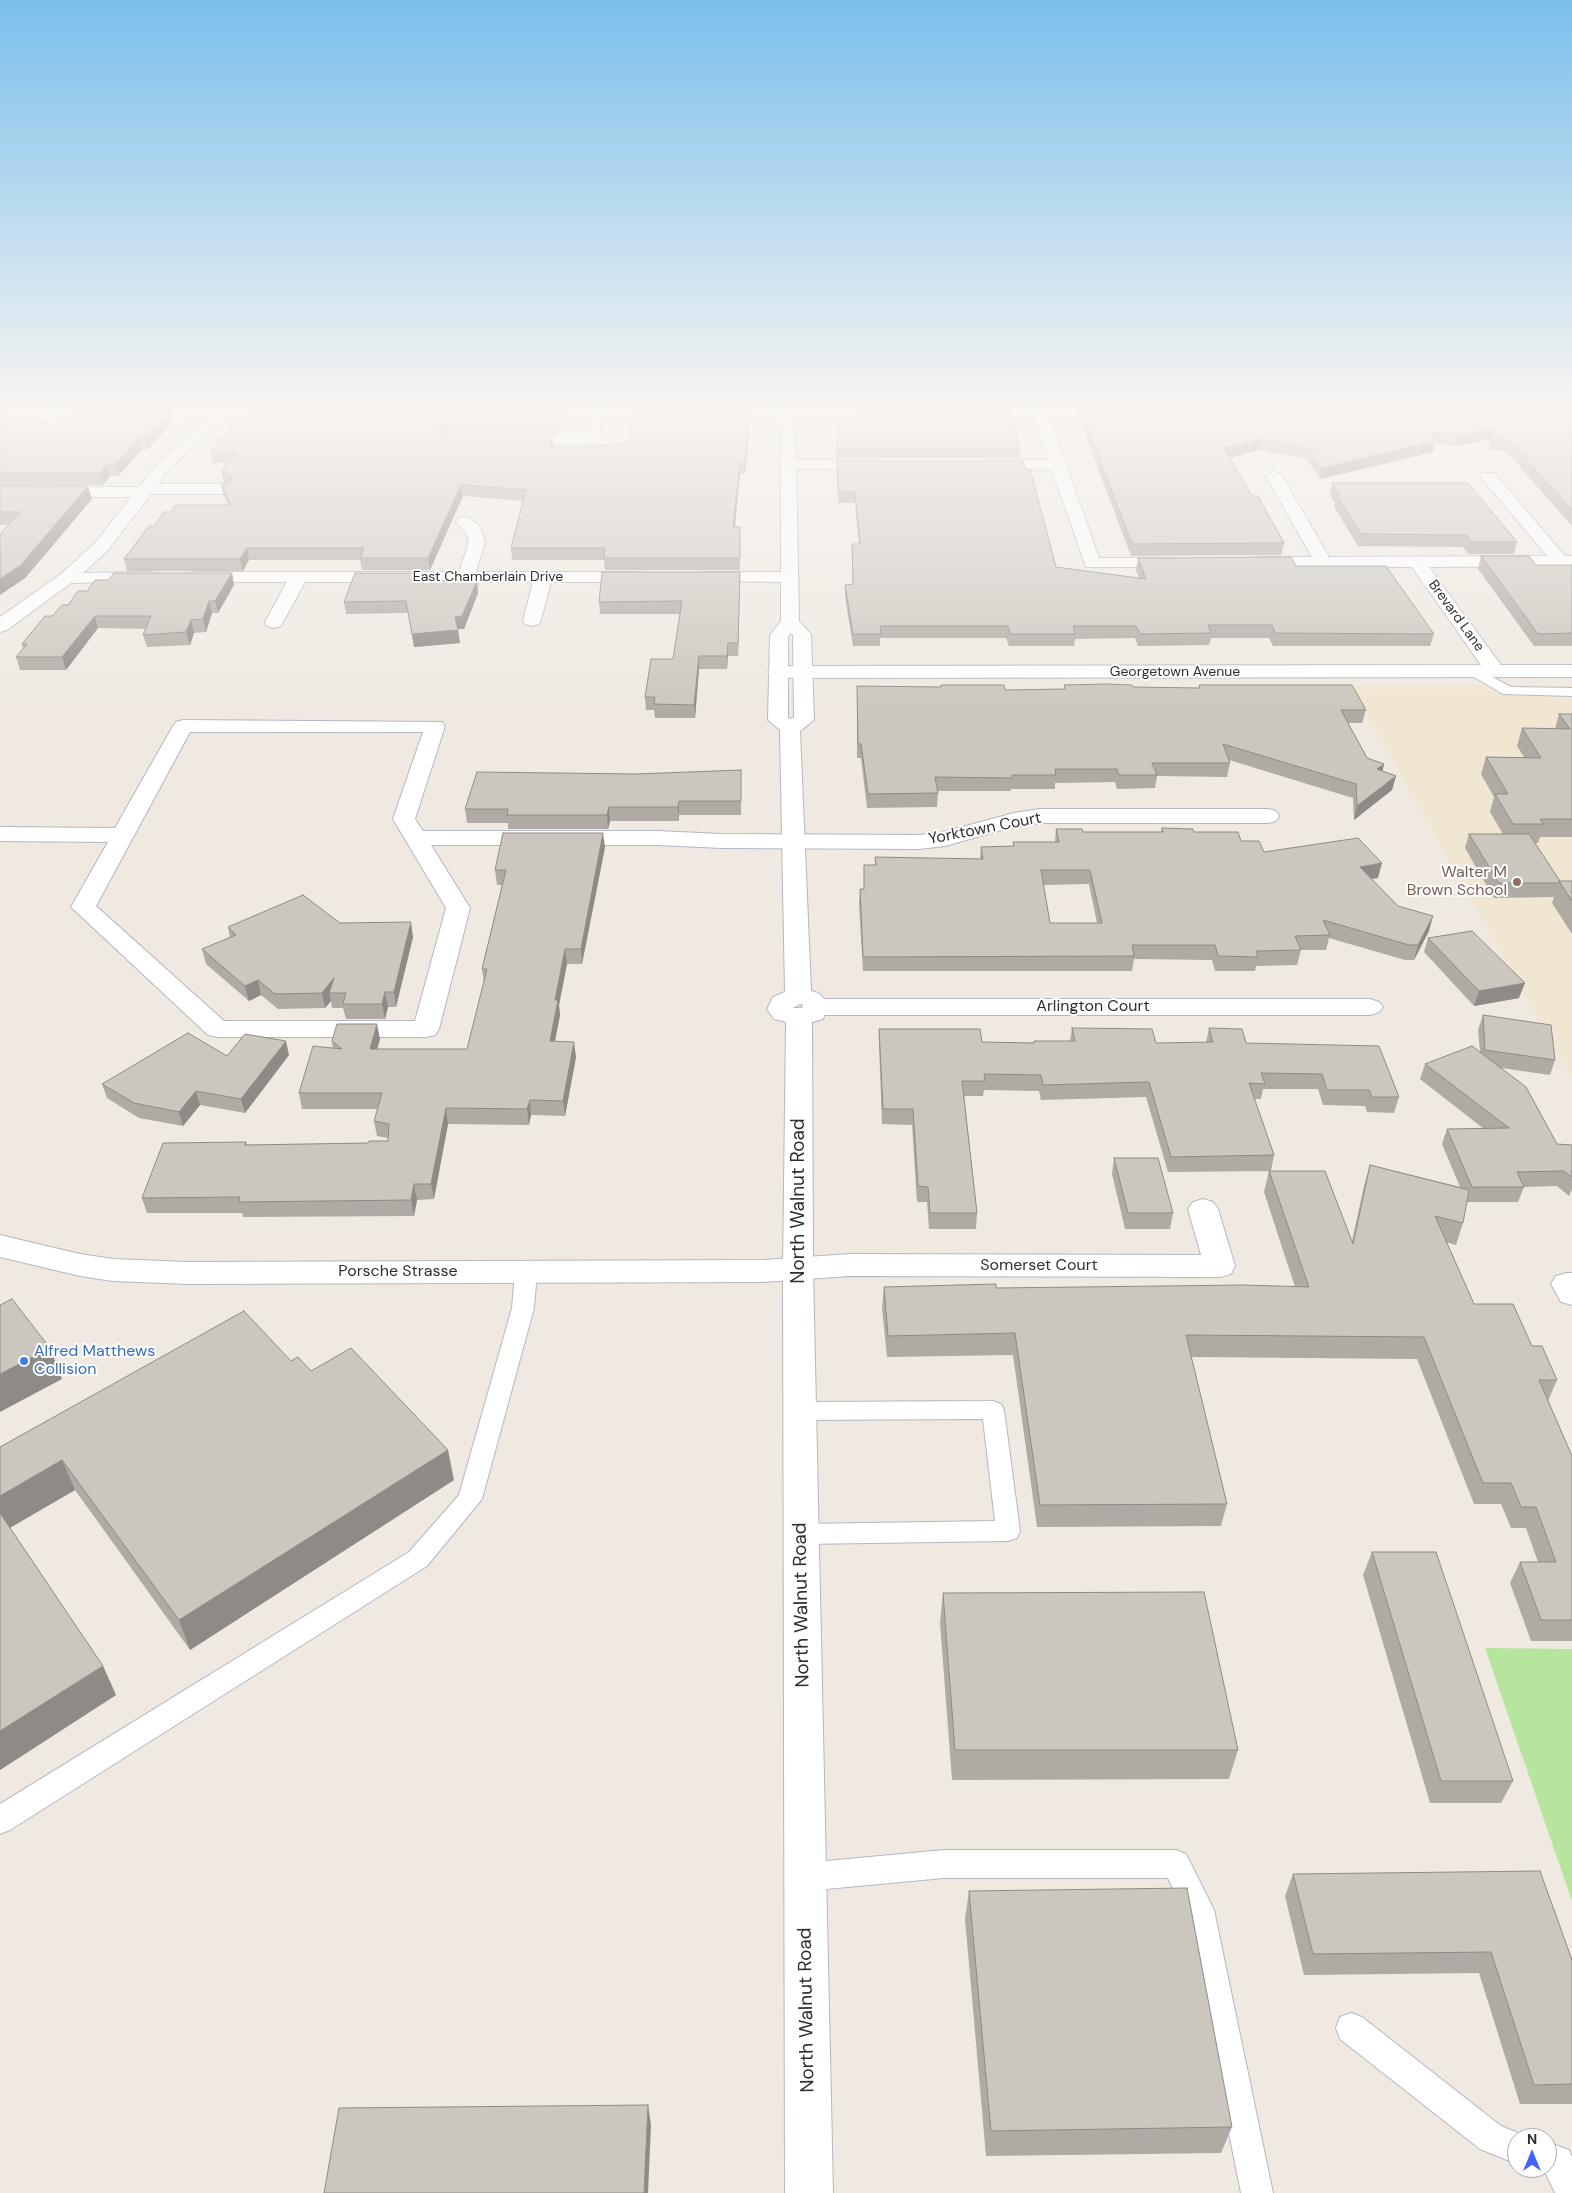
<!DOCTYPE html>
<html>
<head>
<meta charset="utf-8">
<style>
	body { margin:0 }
	#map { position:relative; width:1572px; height:2193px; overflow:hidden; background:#efe9e1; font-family:"DM Sans",sans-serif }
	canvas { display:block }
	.north { position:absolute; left:1507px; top:2128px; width:50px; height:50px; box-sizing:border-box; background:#fff; border:1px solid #ababab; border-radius:50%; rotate:0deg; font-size:14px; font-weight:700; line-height:20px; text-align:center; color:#2e2e2e }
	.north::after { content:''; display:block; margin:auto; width:18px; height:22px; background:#4264fb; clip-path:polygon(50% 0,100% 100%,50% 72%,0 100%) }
</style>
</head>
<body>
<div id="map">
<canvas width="1572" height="2193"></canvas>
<div class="north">N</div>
</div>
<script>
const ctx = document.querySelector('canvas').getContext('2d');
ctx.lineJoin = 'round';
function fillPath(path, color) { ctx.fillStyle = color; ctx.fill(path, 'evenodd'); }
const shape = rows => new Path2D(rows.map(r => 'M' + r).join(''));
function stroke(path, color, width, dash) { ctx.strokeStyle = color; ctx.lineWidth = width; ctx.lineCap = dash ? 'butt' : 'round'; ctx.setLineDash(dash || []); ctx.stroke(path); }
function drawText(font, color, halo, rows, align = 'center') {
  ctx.font = font + ' "DM Sans",sans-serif'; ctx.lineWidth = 4; ctx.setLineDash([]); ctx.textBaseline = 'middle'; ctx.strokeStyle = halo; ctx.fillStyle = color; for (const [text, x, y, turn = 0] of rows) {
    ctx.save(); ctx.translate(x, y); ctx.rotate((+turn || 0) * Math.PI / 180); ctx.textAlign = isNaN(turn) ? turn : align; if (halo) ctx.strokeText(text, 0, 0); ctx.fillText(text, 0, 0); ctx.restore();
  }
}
const education = shape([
	[1351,685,1572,685,1572,1079]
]);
const green = shape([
	[1485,1648,1572,1649,1572,1901]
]);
const lane = shape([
	[1474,667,1511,687,1572,688,1572,696,1503,694,1469,674,1467,671,1469,668,1474,667],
	[526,1264,533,1267,537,1272,534,1308,482,1499,427,1566,10,1830,0,1834,0,1804,409,1552,459,1495,512,1308,515,1272,519,1267,526,1264],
	[993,1401,1001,1404,1004,1410,1020,1531,1017,1538,1008,1541,802,1544,793,1541,790,1534,793,1527,802,1524,995,1521,983,1419,800,1420,792,1417,789,1411,792,1405,800,1402,993,1401],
	[944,1850,1176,1850,1186,1854,1214,1910,1273,2193,1241,2193,1185,1913,1168,1878,944,1878,805,1891,795,1887,791,1877,795,1867,805,1863,944,1850],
	[1351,2013,1362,2017,1501,2126,1528,2137,1517,2138,1517,2164,1480,2149,1340,2039,1336,2028,1340,2017,1351,2013],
	[1547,2142,1569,2150,1572,2157,1572,2193,1555,2193,1546,2174,1536,2169,1547,2168,1547,2142]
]);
const street = shape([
	[41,408,55,408,52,414,54,415,117,417,180,413,205,408,235,408,167,471,158,484,224,484,232,489,224,494,151,494,107,551,83,573,148,572,154,573,157,577,154,581,71,583,7,630,0,632,0,617,61,574,95,543,131,497,0,497,0,487,139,487,157,465,210,416,180,421,117,425,51,423,37,415,41,408],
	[592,408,606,408,597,443,516,445,508,440,516,435,586,435,592,408],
	[1032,408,1046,408,1099,558,1174,558,1180,559,1183,563,1180,567,1086,567,1052,470,983,468,980,465,983,462,988,460,1049,460,1032,408],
	[789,460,875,460,883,465,875,470,784,468,781,465,784,462,789,460],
	[1274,471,1282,476,1329,557,1547,556,1480,476,1482,473,1494,473,1565,556,1572,556,1572,566,1429,567,1501,665,1572,665,1572,677,778,678,771,676,768,672,771,668,778,666,1481,665,1412,567,1251,566,1248,562,1251,558,1257,557,1312,557,1266,476,1274,471],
	[464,517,470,518,480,527,485,542,476,572,638,572,644,573,647,577,644,581,638,582,551,582,541,620,539,624,532,626,525,624,523,620,533,582,305,582,283,622,281,626,274,628,267,626,265,622,287,582,196,582,190,581,187,577,190,573,196,572,459,572,469,542,466,533,456,522,458,518,464,517],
	[704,572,790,572,796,573,799,577,796,581,790,582,698,581,695,577,698,573,704,572],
	[183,720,442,722,445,726,415,819,423,831,657,831,722,834,919,835,944,832,1014,813,1040,809,1268,809,1276,811,1279,816,1276,821,1268,823,1040,823,1016,826,945,846,919,849,722,848,657,845,431,845,470,908,439,1029,435,1035,426,1037,217,1037,208,1035,71,907,108,842,0,841,0,827,115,828,173,726,176,722,183,720],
	[190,732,423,732,393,819,446,908,415,1021,224,1021,96,906,190,732],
	[817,999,1370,999,1379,1002,1383,1007,1379,1012,1370,1015,817,1015,808,1012,804,1007,808,1002,817,999],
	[1203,1199,1213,1202,1218,1209,1235,1266,1231,1274,1220,1277,850,1276,763,1282,188,1284,113,1281,80,1276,0,1257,0,1235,80,1254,113,1259,188,1262,763,1260,850,1254,1201,1255,1188,1209,1193,1202,1203,1199],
	[1567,1273,1572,1273,1572,1305,1561,1302,1551,1284,1556,1276,1567,1273]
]);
const secondary = shape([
	[781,408,795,408,799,621,811,634,814,720,800,731,811,991,818,993,829,1003,823,1019,812,1022,813,1269,833,2193,785,2193,783,1269,786,1022,774,1019,767,1009,773,997,785,992,780,730,768,720,770,635,781,621,781,408],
	[791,633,793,635,794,717,791,719,788,718,788,636,791,633],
	[800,1004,803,1005,802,1008,793,1008,800,1004]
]);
const wall = shape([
	[76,408,191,408,190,409,122,415,169,412,172,423,147,450,142,450,118,476,110,476,103,485,0,486,0,421,55,424,78,414],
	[434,408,565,408,558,433,448,433,445,435,447,436,554,447,585,447,749,435,745,474,740,474,735,527,740,527,740,570,605,570,604,560,512,560,511,548,523,501,463,496,430,570,362,570,360,560,249,560,243,571,127,571,124,559,154,526,171,512,228,505,223,494,221,483,225,483,224,482,221,471,227,463,213,463,211,452,431,414],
	[858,408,1010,408,1020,448,1019,458,836,458,837,420,859,420],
	[1075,408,1247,408,1272,410,1270,408,1572,408,1572,526,1506,451,1489,450,1490,439,1458,446,1435,444,1433,452,1320,479,1307,459,1259,450,1230,458,1252,496,1284,543,1281,555,1131,556],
	[837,461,1026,469,1056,567,1139,578,1136,570,1138,558,1296,566,1434,634,1430,646,1273,646,1269,638,1211,638,1209,645,1138,646,1135,638,1075,639,1074,646,1009,646,1006,638,880,638,880,646,853,646,845,597,845,585,853,584,852,544,859,544,855,503,838,503],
	[1332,483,1517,542,1514,554,1468,554,1463,547,1358,546,1334,507,1335,503,1330,495],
	[0,486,92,499,25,578,0,595,8,525,0,525],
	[1481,556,1536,565,1572,565,1572,646,1534,646,1478,569],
	[740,572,738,656,728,656,727,669,699,669,695,718,655,718,654,710,646,710,645,697,673,659,680,614,600,614,599,602],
	[232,573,234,585,218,613,212,613,206,632,194,633,190,645,147,647,143,635,146,629,98,628,66,670,20,670,16,657,23,649,22,644,52,616,68,605,87,591,108,580],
	[423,580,477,581,478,593,464,629,458,629,460,643,414,647,408,613,346,614,344,602],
	[941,685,1005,690,1064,689,1064,685,1133,687,1199,688,1199,685,1366,710,1362,723,1348,723,1367,758,1384,764,1382,771,1396,776,1392,790,1354,820,1353,798,1229,760,1230,763,1227,777,1157,776,1155,788,1117,789,1115,782,1055,783,1055,789,1011,789,1011,791,938,791,937,807,867,808,861,758,857,758,857,686,940,687],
	[1559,714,1572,714,1572,837,1540,837,1538,843,1534,843,1560,881,1572,881,1572,934,1552,903,1554,897,1494,898,1465,848,1469,834,1503,834,1490,812,1494,797,1481,774,1486,757,1524,757,1517,746,1522,728,1555,729],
	[741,770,741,815,679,815,679,821,610,821,608,829,508,829,508,823,467,823,465,809],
	[1162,828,1194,832,1241,841,1264,852,1378,878,1371,879,1398,906,1429,931,1414,960,1405,960,1329,938,1326,950,1301,950,1297,965,1256,966,1255,971,1215,971,1212,960,1134,959,1132,971,863,971,859,904,860,889,864,889,864,865,875,865,875,857,980,859,981,847,1013,846,1013,842,1055,842,1056,829,1083,832,1161,832],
	[1089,884,1097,923,1050,923,1043,885],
	[605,847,582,964,567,964,559,1005,560,1015,555,1041,576,1057,565,1116,531,1115,529,1125,448,1124,434,1199,417,1200,414,1216,243,1217,242,1213,147,1213,142,1198,246,1142,247,1145,368,1143,388,1141,388,1138,377,1136,374,1121,378,1109,302,1109,299,1093,333,1049,332,1041,380,1039,377,1049,467,1049,484,983,482,969,502,885,497,885,495,870],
	[340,923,413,937,396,1007,388,1007,385,1019,346,1019,343,1008,332,1008,331,1001,325,1008,278,1009,261,995,249,1001,206,964,202,949,230,937,228,927],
	[1428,938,1519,998,1474,1006,1424,952],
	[1483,1015,1555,1060,1550,1075,1501,1068,1557,1144,1572,1145,1572,1189,1569,1196,1557,1186,1524,1187,1518,1202,1466,1202,1463,1223,1456,1245,1446,1242,1474,1304,1532,1346,1557,1380,1548,1401,1572,1456,1572,1641,1531,1641,1510,1583,1520,1562,1538,1562,1526,1528,1511,1528,1501,1504,1474,1504,1417,1359,1191,1357,1227,1504,1221,1526,1037,1527,1013,1355,887,1357,882,1308,884,1287,996,1288,1295,1287,1264,1192,1269,1171,1352,1241,1364,1186,1370,1165,1460,1187,1442,1144,1447,1129,1484,1129,1420,1079,1425,1064,1480,1052,1478,1030],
	[1072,1028,1156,1043,1206,1043,1209,1028,1246,1043,1399,1097,1394,1113,1367,1112,1365,1106,1323,1105,1318,1089,1263,1089,1261,1099,1254,1099,1274,1155,1271,1171,1168,1172,1146,1097,1041,1100,1039,1091,984,1090,983,1096,964,1096,977,1213,976,1229,929,1229,927,1202,917,1202,912,1125,882,1124,879,1044,879,1029,982,1042,1034,1043,1034,1041,1070,1041],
	[289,1055,245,1113,200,1105,183,1126,139,1118,107,1098,102,1084,227,1056],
	[1114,1158,1173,1213,1170,1229,1125,1229,1112,1174],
	[291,1361,311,1371,454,1480,190,1650,75,1490,10,1528,103,1666,116,1695,0,1770,0,1447],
	[1372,1552,1513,1781,1501,1803,1430,1803,1363,1575],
	[943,1593,1238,1750,1229,1779,952,1780,940,1623],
	[1293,1874,1572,1960,1572,2104,1520,2104,1479,1973,1304,1975,1285,1896],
	[969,1891,1232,2127,1221,2153,986,2156,965,1919]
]);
const shadedWall = shape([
	[0,408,14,408,0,421],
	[115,408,191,408,190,409,117,415],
	[562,408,565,408,558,433,558,422],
	[750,408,749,435,745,474,745,463],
	[169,412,172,423,147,450,144,438],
	[447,422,448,433,438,439,437,429],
	[1493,428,1490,439,1458,446,1461,435],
	[553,436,554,447,550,458,549,447],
	[139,438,142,450,118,476,115,464],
	[1261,439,1259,450,1222,460,1224,448],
	[1435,441,1433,452,1320,479,1322,468],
	[740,463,740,474,733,539,733,527],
	[107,464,110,476,103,485,100,473],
	[461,485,463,496,430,570,428,558],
	[88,486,92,499,25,578,0,595,0,579],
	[247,548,249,560,243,571,240,559],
	[740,572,740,584,738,656,738,643],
	[232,573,234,585,218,613,215,601],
	[422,573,423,585,419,580],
	[477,581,478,593,464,629,457,629,455,617],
	[209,601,212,613,206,632,203,619],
	[95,616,98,628,66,670,62,657],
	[191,620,194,633,190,645,186,632],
	[458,630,460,643,414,647,412,634],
	[728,643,728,656,727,669,727,656],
	[699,656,699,669,695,718,694,705],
	[1384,764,1381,778,1377,769],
	[1396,776,1392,790,1354,820,1357,806],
	[679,801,679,821,678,807],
	[609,807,610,821,608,829,607,815],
	[603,833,605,847,582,964,581,949],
	[1382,863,1378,878,1356,881,1360,867],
	[1433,916,1429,931,1414,960,1418,945],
	[411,922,413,937,396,1007,394,992],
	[565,949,567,964,559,1005,560,1015,552,1056,550,1041,555,1000],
	[334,978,329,993,331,1001,325,1008,322,993],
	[258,980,261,995,249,1001,245,986],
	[1525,983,1519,998,1474,1006,1479,991],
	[385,992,388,1007,385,1019,382,1004],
	[377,1024,380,1039,373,1064,370,1049],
	[286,1041,289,1055,245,1113,241,1099],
	[574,1042,576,1057,565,1116,563,1101],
	[196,1091,200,1105,183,1126,179,1112],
	[530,1100,531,1115,529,1125,527,1109],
	[446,1108,448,1124,434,1199,431,1184],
	[414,1184,417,1200,414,1216,411,1200],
	[50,1348,62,1379,0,1412,0,1374],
	[448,1450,454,1480,190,1650,179,1620],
	[62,1460,75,1490,6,1530,0,1517,0,1496],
	[103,1666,116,1695,0,1770,0,1731],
	[648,2105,651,2125,648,2193,644,2193]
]);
const building = shape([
	[262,408,428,408,431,414,434,408,562,408,558,422,447,422,437,429,447,436,553,436,549,447,585,447,628,443,632,408,749,408,749,424,745,463,740,463,733,527,740,527,740,558,604,558,605,548,511,548,526,490,461,485,428,558,360,558,364,548,247,548,240,559,124,559,149,526,154,526,164,512,171,512,176,505,231,505,221,483,228,483,232,477,221,471,236,452,211,452,233,424,262,408],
	[859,408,1010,408,1020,448,837,448,837,420,859,420,859,408],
	[1080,408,1247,408,1281,411,1279,408,1572,408,1572,510,1509,440,1492,438,1493,428,1461,435,1428,432,1435,441,1322,468,1309,448,1261,439,1224,448,1252,496,1258,496,1284,543,1132,544,1080,408],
	[169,412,144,438,139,438,115,464,107,464,100,473,0,473,0,421,55,424,64,414,114,415,169,412],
	[837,461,1023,461,1026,469,1030,469,1056,567,1146,579,1138,558,1291,557,1296,566,1386,566,1434,634,1275,633,1272,625,1208,625,1211,633,1140,634,1136,626,1073,626,1075,634,1010,634,1008,626,880,626,881,634,853,634,845,585,853,584,852,544,860,544,855,492,838,492,837,461],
	[1332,483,1468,483,1517,542,1471,542,1466,535,1361,534,1337,496,1340,496,1332,483],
	[0,486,88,486,21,565,0,579,0,534,20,512,0,512,0,486],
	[1481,556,1529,556,1536,565,1572,565,1572,633,1538,634,1481,556],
	[602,572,740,572,738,643,728,643,727,656,699,656,694,705,654,704,655,697,645,697,651,659,673,659,682,601,599,602,602,572],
	[114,573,232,573,215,601,209,601,203,619,191,620,186,632,143,635,151,616,95,616,62,657,16,657,27,644,22,644,45,616,52,616,62,605,68,605,78,591,87,591,95,580,108,580,114,573],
	[355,573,422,573,419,580,477,581,462,616,455,617,458,630,412,634,406,601,344,602,355,573],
	[1107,684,1132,685,1133,687,1200,688,1199,685,1352,685,1366,710,1341,710,1367,758,1384,764,1377,769,1396,776,1357,806,1356,784,1223,744,1230,763,1152,763,1157,775,1119,775,1117,769,1055,769,1056,775,1012,775,1012,778,935,777,938,793,868,794,861,744,858,744,857,686,941,687,941,685,1004,685,1005,690,1065,689,1064,685,1107,684],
	[1559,714,1572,714,1572,819,1540,819,1544,824,1513,824,1495,794,1508,794,1486,757,1541,758,1522,728,1570,729,1559,714],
	[741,770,741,801,679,801,678,807,609,807,607,815,507,815,508,809,465,809,477,772,636,774,741,770],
	[1162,828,1193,829,1194,832,1238,832,1241,841,1259,841,1264,852,1358,838,1382,863,1360,867,1398,906,1433,916,1418,945,1409,945,1323,920,1330,935,1295,936,1301,950,1256,951,1258,957,1218,956,1215,945,1132,945,1134,956,863,957,860,889,864,889,864,865,876,865,875,857,983,859,981,847,1014,846,1013,842,1059,842,1056,829,1082,829,1083,832,1163,832,1162,828],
	[1041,870,1090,870,1102,923,1050,923,1041,870],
	[503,833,603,833,581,949,565,949,555,1000,558,1000,550,1041,574,1042,563,1101,530,1100,527,1109,446,1108,431,1184,414,1184,411,1200,239,1202,240,1197,142,1198,163,1143,246,1142,245,1145,368,1143,369,1141,388,1141,389,1124,374,1121,382,1093,299,1093,313,1046,342,1049,332,1041,337,1024,377,1024,370,1049,467,1049,487,969,482,969,506,870,495,870,503,833],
	[1469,834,1529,834,1560,881,1559,883,1499,883,1469,834],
	[1559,881,1572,881,1572,901,1559,881],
	[303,895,340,923,411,922,394,992,385,992,382,1004,343,1004,346,993,329,993,334,978,322,993,275,994,258,980,245,986,202,949,236,935,228,927,303,895],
	[1472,931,1525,983,1479,991,1428,938,1472,931],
	[1483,1015,1551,1025,1555,1060,1485,1050,1483,1015],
	[1072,1028,1152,1029,1156,1043,1213,1042,1209,1028,1242,1029,1246,1043,1379,1046,1399,1097,1372,1097,1369,1090,1327,1090,1322,1074,1261,1073,1265,1084,1249,1083,1274,1155,1171,1157,1149,1082,1043,1085,1041,1075,984,1074,985,1081,962,1081,977,1213,930,1213,928,1187,918,1186,913,1109,883,1109,879,1029,980,1029,982,1042,1034,1043,1034,1041,1075,1041,1072,1028],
	[188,1033,227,1056,245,1034,286,1041,241,1099,196,1091,179,1112,134,1103,102,1084,188,1033],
	[1472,1046,1526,1087,1557,1144,1572,1145,1572,1171,1571,1171,1572,1173,1572,1177,1564,1171,1517,1172,1524,1187,1472,1187,1447,1129,1509,1128,1425,1064,1472,1046],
	[1114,1158,1158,1158,1173,1213,1128,1213,1114,1158],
	[1370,1165,1469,1190,1463,1223,1435,1216,1474,1304,1513,1304,1532,1346,1542,1346,1557,1380,1539,1380,1572,1456,1572,1620,1541,1620,1520,1562,1556,1562,1536,1507,1521,1507,1511,1483,1483,1483,1424,1337,1186,1335,1227,1504,1040,1505,1015,1333,888,1336,884,1287,996,1284,996,1288,1244,1285,1309,1287,1269,1171,1325,1171,1353,1244,1370,1165],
	[12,1299,50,1348,0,1374,0,1305,12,1299],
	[244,1311,291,1361,298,1357,311,1371,351,1348,448,1450,179,1620,62,1460,0,1496,0,1447,244,1311],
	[0,1513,103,1666,0,1731,0,1513],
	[1372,1552,1436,1552,1513,1781,1441,1781,1372,1552],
	[1204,1592,1238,1750,955,1750,943,1593,1204,1592],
	[1540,1871,1572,1960,1572,2084,1534,2085,1491,1952,1313,1954,1293,1874,1540,1871],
	[1187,1888,1232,2127,991,2131,969,1891,1187,1888],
	[648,2105,644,2193,324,2193,339,2108,648,2105]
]);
const markers = [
	[1517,882,5,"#8d6e63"],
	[24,1361,5,"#3f7fe0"]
];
const farStreetnames = [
	["East Chamberlain Drive",488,577],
	["Brevard Lane",1456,616,54],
	["Georgetown Avenue",1175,672]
];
const streetNames = [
	["Yorktown Court",985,829,-11],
	["Arlington Court",1093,1007],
	["Somerset Court",1039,1266],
	["Porsche Strasse",398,1272]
];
const educationNames = [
	["Walter M",1507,873],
	["Brown School",1507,891]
];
const shopNames = [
	["Alfred Matthews",34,1352],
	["Collision",34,1370]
];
const nearStreetnames = [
	["North Walnut Road",799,1201,-90],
	["North Walnut Road",802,1605,-91],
	["North Walnut Road",807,2010,-91]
];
fillPath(education, '#f0e6d1');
fillPath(green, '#b6e59e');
stroke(lane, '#b4b7c1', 2);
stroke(street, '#b4b7c1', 2);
stroke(secondary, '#b4b7c1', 2);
fillPath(lane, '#fff');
fillPath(street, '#fff');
fillPath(secondary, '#fff');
fillPath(wall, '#afaba4');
fillPath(shadedWall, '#8e8b86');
fillPath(building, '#cbc7bf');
stroke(building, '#8e8b86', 1);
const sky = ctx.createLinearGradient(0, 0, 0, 715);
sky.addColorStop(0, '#7abfeb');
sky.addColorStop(0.57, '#f8f5f2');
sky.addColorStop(1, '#f8f5f200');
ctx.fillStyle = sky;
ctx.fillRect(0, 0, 1572, 715);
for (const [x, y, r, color] of markers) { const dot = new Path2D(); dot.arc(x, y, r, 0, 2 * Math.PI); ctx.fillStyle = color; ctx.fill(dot); stroke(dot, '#fff', 2); }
drawText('14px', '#2e2e2e', '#fff', farStreetnames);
drawText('16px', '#2e2e2e', '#fff', streetNames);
drawText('16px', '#785e54', '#fff', educationNames, 'right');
drawText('16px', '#366cbe', '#fff', shopNames, 'left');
drawText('19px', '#2e2e2e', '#fff', nearStreetnames);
</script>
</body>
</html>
